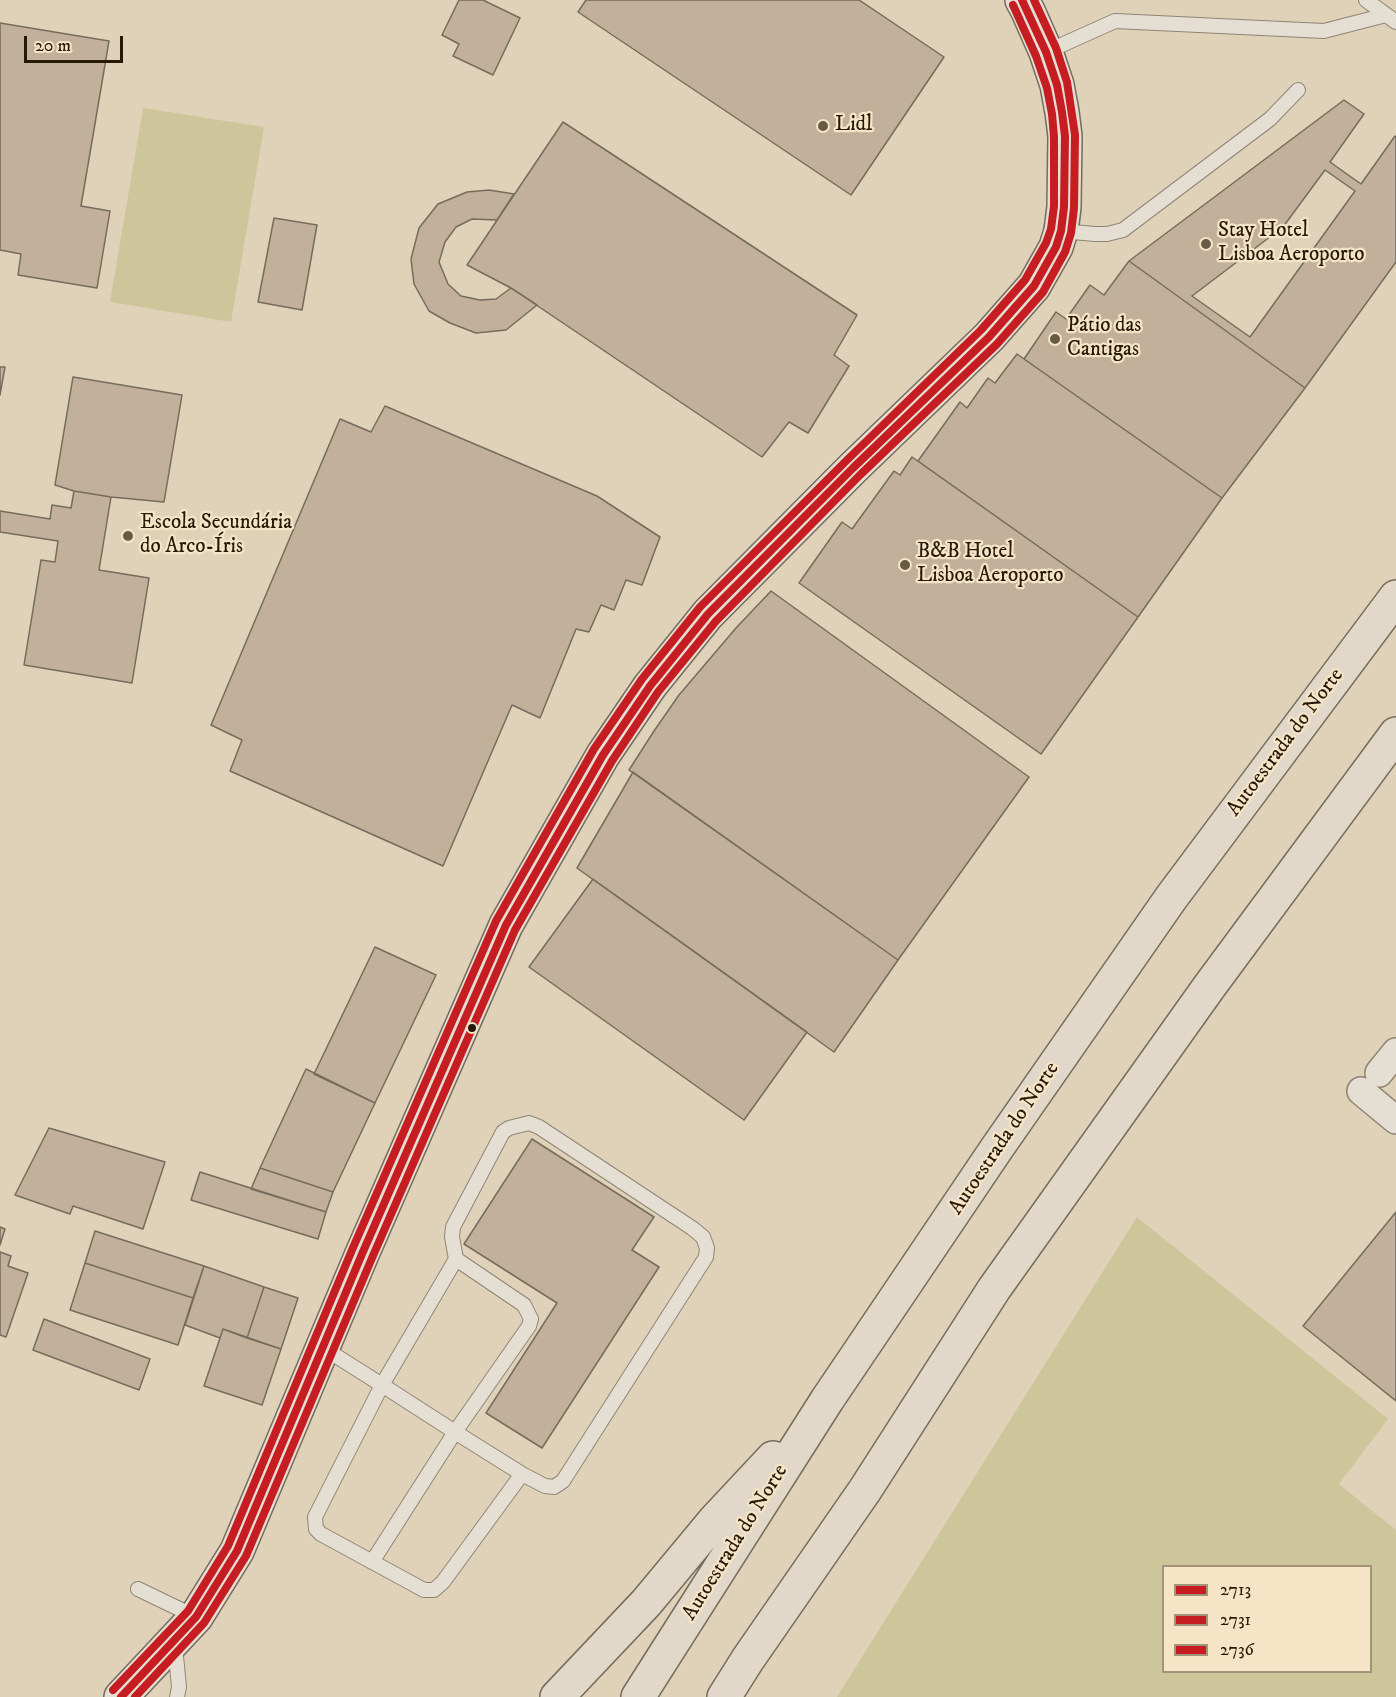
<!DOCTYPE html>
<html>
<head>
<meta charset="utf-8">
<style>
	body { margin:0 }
	#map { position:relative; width:1396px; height:1697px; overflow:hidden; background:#e0d2b8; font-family:"IM FELL DW Pica",serif }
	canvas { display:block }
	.legend { position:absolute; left:1162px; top:1565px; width:210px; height:108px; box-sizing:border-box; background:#f6e4c6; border:2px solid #a3937b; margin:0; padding:8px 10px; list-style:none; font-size:18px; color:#26190a }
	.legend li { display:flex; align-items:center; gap:12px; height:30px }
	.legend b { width:30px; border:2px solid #a3937b }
	.scale { position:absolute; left:24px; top:36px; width:99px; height:27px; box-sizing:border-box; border:3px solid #26190a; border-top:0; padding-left:8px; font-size:18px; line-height:21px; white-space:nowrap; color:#26190a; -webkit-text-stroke:4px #f6e4c6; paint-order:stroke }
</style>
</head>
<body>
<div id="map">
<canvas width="1396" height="1697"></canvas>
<ul class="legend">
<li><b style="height:8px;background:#c61d23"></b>2713</li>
<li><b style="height:8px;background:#c61d23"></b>2731</li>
<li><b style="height:8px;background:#c61d23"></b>2736</li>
</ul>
<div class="scale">20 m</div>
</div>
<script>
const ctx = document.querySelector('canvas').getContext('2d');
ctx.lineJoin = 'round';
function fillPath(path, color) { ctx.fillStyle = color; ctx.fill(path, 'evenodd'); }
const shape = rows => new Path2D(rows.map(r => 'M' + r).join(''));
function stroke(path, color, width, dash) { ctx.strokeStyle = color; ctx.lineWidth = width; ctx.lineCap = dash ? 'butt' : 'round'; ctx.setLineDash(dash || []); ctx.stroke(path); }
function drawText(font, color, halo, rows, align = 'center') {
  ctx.font = font + ' "IM FELL DW Pica",serif'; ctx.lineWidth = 4.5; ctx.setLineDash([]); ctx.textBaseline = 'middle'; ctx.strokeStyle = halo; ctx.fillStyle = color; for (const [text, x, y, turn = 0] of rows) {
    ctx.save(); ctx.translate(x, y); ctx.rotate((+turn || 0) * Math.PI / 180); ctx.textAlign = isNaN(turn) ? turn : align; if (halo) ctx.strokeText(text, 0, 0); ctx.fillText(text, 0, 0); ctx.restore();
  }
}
const green = shape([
	[143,108,264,127,231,322,110,302],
	[1137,1217,1388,1419,1339,1484,1396,1530,1396,1697,837,1697],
	[1370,1566,1370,1672,1164,1672,1164,1566]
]);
const building = shape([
	[459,0,483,0,520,18,493,75,453,56,459,44,442,35,459,0],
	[586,0,859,0,944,57,851,195,578,12,586,0],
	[0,23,109,41,81,206,110,211,97,288,18,275,21,254,0,250,0,23],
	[1344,100,1364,114,1330,162,1361,184,1395,136,1396,137,1396,262,1305,388,1129,261,1344,100],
	[1325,170,1355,191,1250,337,1192,296,1283,227,1325,170],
	[563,122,857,315,834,355,849,366,808,433,789,422,762,457,511,288,467,265,563,122],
	[489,190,514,194,497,220,472,219,456,227,445,242,439,262,448,284,461,296,480,300,496,299,511,288,537,305,506,330,476,333,450,323,429,311,414,284,411,259,419,228,438,204,467,192,489,190],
	[274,218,317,225,302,310,258,302,274,218],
	[1129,261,1305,388,1222,498,1024,359,1056,312,1066,319,1090,285,1104,295,1129,261],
	[1017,354,1222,498,1138,617,918,461,960,402,967,408,988,378,995,383,1017,354],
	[0,367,5,367,0,395,0,367],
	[73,377,182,395,164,502,111,497,74,491,55,485,73,377],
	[385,406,597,496,660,537,642,585,626,580,614,610,601,605,589,632,576,629,540,718,512,705,443,866,230,771,242,740,211,725,340,419,371,432,385,406],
	[912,457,1138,617,1041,754,799,583,842,522,852,529,894,471,900,475,912,457],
	[74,491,111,497,99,570,149,578,132,683,24,665,41,560,55,562,58,541,0,532,0,511,50,519,52,505,71,508,74,491],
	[771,591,1029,777,898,960,629,770,654,731,679,695,736,628,771,591],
	[633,772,898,960,834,1052,577,868,633,772],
	[593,879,807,1032,744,1120,529,967,593,879],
	[375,947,436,975,375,1103,314,1074,375,947],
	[306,1069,375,1103,333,1192,260,1168,306,1069],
	[49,1128,165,1162,143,1229,73,1206,70,1214,15,1195,49,1128],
	[532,1139,654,1217,632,1250,659,1267,542,1448,486,1413,557,1303,464,1244,532,1139],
	[260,1168,333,1192,326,1212,251,1189,260,1168],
	[200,1172,326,1212,318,1239,191,1200,200,1172],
	[1396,1212,1396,1401,1303,1326,1396,1212],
	[0,1227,5,1229,0,1245,0,1227],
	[95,1231,204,1266,193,1298,85,1263,95,1231],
	[0,1252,11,1256,8,1266,28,1273,6,1337,0,1335,0,1252],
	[85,1263,193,1298,178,1345,70,1310,85,1263],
	[204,1266,264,1287,247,1338,223,1329,220,1338,185,1325,204,1266],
	[264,1287,298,1298,281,1349,247,1338,264,1287],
	[44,1319,150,1359,139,1390,33,1350,44,1319],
	[223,1329,281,1349,262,1405,204,1386,223,1329]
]);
const lane = shape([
	[1366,0,1396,22],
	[1046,52,1115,21,1324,31,1386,15],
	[1061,231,1095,234,1107,234,1123,230,1270,119,1298,90],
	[322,1347,382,1385,455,1432,522,1474,545,1486,554,1487,563,1481,706,1257,707,1248,703,1237,692,1228,539,1127,529,1123,509,1128,503,1132,453,1227,452,1237,456,1259,382,1385,315,1517,316,1529,321,1534,424,1590,434,1590,443,1582,522,1474],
	[372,1562,455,1432,529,1326,531,1319,524,1305,456,1259],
	[138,1589,196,1617],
	[175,1646,179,1687,177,1697]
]);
const street = shape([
	[1379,1073,1396,1052],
	[1361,1091,1396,1120]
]);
const secondary = shape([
	[121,1697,196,1617,237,1551,362,1254,506,925,603,755,650,686,708,614,853,468,989,337,1034,286,1056,247,1061,231,1064,207,1065,136,1062,112,1057,85,1046,52,1028,11,1022,0]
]);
const highway = shape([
	[557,1697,646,1603,715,1520,773,1458],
	[638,1697,827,1400,997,1148,1171,898,1396,597],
	[724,1697,748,1659,865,1490,994,1289,1209,987,1396,734]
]);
const bus1 = shape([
	[121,1697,196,1617,237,1551,362,1254,506,925,603,755,650,686,708,614,853,468,989,337,1034,286,1056,247,1061,231,1064,207,1065,136,1062,112,1057,85,1046,52,1022,0]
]);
const bus2 = shape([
	[135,1697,204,1623,246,1556,372,1258,515,930,612,761,658,692,716,621,860,475,997,344,1043,292,1065,252,1071,233,1074,208,1075,135,1067,82,1056,48,1034,0]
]);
const bus3 = shape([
	[113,1690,188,1611,228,1546,352,1250,496,921,594,749,642,679,700,607,846,461,981,330,1025,280,1046,243,1051,229,1054,206,1054,137,1052,114,1047,88,1036,56,1013,5]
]);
const markers = [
	[823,126,6,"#675a47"],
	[1206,244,6,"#675a47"],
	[1055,339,6,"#675a47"],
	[128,536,6,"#675a47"],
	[905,565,6,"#675a47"],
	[472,1028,5,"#26190a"]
];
const poiNames = [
	["Lidl",835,126],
	["Stay Hotel",1218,232],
	["Lisboa Aeroporto",1218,256],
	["Pátio das",1067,327],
	["Cantigas",1067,351],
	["Escola Secundária",140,524],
	["do Arco-Íris",140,548],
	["B&B Hotel",917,553],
	["Lisboa Aeroporto",917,577]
];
const streetNames = [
	["Autoestrada do Norte",1286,743,-53],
	["Autoestrada do Norte",1005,1139,-56],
	["Autoestrada do Norte",736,1543,-58]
];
fillPath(green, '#cec69b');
fillPath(building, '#c3b09b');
stroke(building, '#756c5d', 1.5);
stroke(lane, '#8f8575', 16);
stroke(street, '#8f8575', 30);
stroke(secondary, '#756c5d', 36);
stroke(highway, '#756c5d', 36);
stroke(lane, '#e5ded2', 14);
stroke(street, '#e5ded2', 27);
stroke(secondary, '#e5ded2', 33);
stroke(highway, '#e1d8ca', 33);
stroke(bus1, '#c61d23', 8);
stroke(bus2, '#c61d23', 8);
stroke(bus3, '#c61d23', 8);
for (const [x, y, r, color] of markers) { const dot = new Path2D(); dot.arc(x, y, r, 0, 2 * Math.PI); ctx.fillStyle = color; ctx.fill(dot); stroke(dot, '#f6e4c6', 2); }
drawText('21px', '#26190a', '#f6e4c6', poiNames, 'left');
drawText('21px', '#26190a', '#f6e4c6', streetNames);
</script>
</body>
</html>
